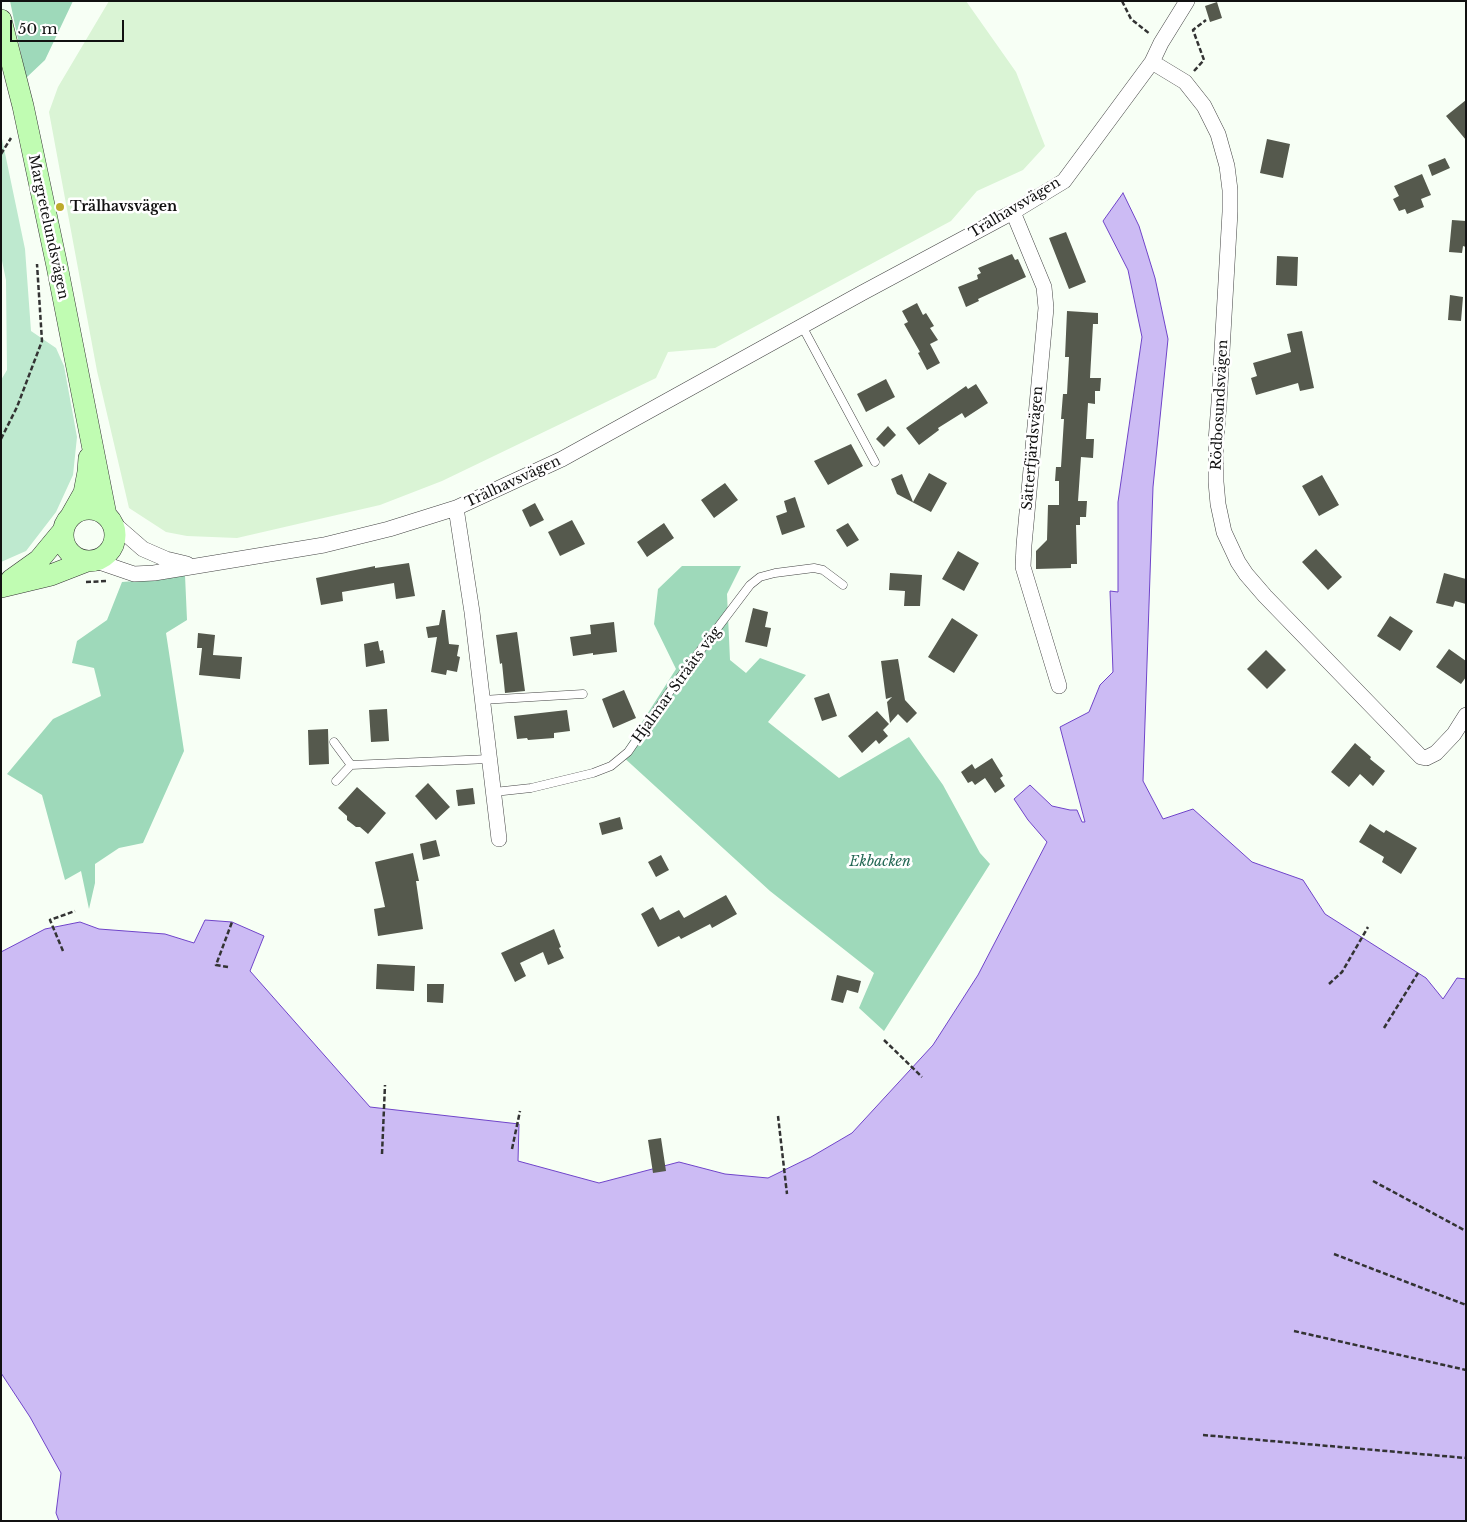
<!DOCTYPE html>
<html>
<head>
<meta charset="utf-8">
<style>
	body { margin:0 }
	#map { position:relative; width:1467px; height:1522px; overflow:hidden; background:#f7fff5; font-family:"Libre Baskerville",serif }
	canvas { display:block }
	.frame { position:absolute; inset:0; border:2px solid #111; pointer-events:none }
	.scale { position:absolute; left:10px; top:20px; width:114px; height:22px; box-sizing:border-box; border:2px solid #111; border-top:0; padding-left:6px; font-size:15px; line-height:18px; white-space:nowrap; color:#111; -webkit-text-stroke:4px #fff; paint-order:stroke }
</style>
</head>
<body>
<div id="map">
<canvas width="1467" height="1522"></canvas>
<div class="frame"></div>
<div class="scale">50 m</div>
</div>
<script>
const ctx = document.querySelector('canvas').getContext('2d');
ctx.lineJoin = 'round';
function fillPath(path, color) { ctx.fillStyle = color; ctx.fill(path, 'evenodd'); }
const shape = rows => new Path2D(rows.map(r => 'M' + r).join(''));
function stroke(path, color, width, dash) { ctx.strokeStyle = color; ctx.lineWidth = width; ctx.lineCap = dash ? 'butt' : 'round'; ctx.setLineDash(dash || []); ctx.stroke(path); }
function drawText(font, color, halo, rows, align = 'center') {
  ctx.font = font + ' "Libre Baskerville",serif'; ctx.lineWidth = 5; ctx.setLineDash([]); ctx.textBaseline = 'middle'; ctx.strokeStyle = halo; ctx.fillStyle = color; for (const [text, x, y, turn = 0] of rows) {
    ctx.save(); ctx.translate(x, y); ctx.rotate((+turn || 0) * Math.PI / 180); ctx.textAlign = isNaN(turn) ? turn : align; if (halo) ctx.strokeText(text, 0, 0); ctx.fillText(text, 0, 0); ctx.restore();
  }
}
const farmland = shape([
	[109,1,966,1,1016,72,1045,146,1023,170,977,191,951,221,715,348,668,352,656,378,442,481,380,505,237,538,187,536,166,532,129,508,97,371,49,112,58,87]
]);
const green = shape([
	[1,134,25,249,31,331,56,348,64,366,77,437,73,475,56,512,26,551,1,562,1,380,7,370,6,280,1,256]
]);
const forest = shape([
	[10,1,73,1,45,60,26,78],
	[682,566,741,566,727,594,730,660,746,673,760,658,806,675,768,722,839,778,909,737,943,785,980,853,990,864,884,1031,859,1008,874,973,770,891,621,755,676,669,654,624,658,589],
	[185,575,187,620,166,633,184,751,143,843,119,848,95,864,95,883,89,909,81,871,65,880,42,795,7,774,53,719,101,696,94,668,72,663,77,641,107,620,122,582,159,579]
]);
const water = shape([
	[1123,193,1139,226,1155,278,1168,339,1153,487,1143,781,1163,819,1193,809,1252,862,1303,880,1325,914,1426,978,1443,999,1457,978,1466,979,1466,1521,59,1521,56,1513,61,1473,30,1417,1,1373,1,952,45,929,80,922,99,929,165,934,194,943,205,920,232,922,264,936,250,971,370,1107,519,1124,518,1161,599,1183,679,1162,725,1174,768,1178,811,1157,852,1133,933,1045,978,975,1047,842,1028,820,1014,799,1030,785,1052,806,1070,810,1077,810,1082,822,1085,822,1060,727,1089,712,1100,685,1113,672,1110,591,1118,592,1118,502,1142,337,1128,270,1103,221,1123,193]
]);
const building = shape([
	[1217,2,1222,18,1210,22,1205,6],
	[1466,100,1466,140,1446,116],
	[1267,139,1290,144,1283,178,1260,173],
	[1445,158,1450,168,1432,176,1428,165],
	[1422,174,1431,195,1421,199,1424,207,1407,214,1405,209,1399,211,1393,199,1399,196,1394,186],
	[1452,220,1466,221,1466,247,1463,246,1462,253,1449,252],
	[1066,232,1086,282,1069,289,1049,238],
	[1012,254,1015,260,1018,259,1026,277,978,299,979,301,966,307,958,287,978,279,977,275,981,273,978,268],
	[1277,256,1298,257,1297,286,1276,285],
	[1450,295,1463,297,1461,321,1448,320],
	[917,303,923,315,926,313,934,326,930,328,938,340,930,344,940,363,927,370,918,353,920,352,904,324,908,322,902,311],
	[1067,311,1098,313,1098,324,1093,324,1090,378,1101,378,1100,391,1095,391,1095,404,1088,403,1086,439,1094,439,1093,458,1081,457,1078,501,1087,501,1086,517,1080,517,1080,525,1076,525,1077,564,1071,564,1071,568,1036,569,1036,551,1047,540,1048,505,1059,505,1059,481,1055,481,1056,467,1061,467,1064,419,1061,419,1063,394,1067,394,1069,357,1065,357],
	[1302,331,1314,388,1300,391,1298,383,1256,395,1251,378,1257,376,1253,363,1291,352,1287,334],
	[886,379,895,397,866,412,857,394],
	[976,384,988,403,965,418,962,413,938,428,939,430,919,445,906,428,966,386,968,389],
	[888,426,896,435,884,447,876,439],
	[851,444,863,466,828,485,814,461],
	[929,473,947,483,931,512,897,494,891,479,902,474,913,502],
	[1322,475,1339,505,1319,516,1302,486],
	[725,483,738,500,714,518,701,500],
	[795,497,805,527,782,535,776,516,787,512,784,501],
	[535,503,544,520,530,527,522,510],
	[572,520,585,544,560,556,548,532],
	[664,523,674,538,647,557,637,542],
	[848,523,859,540,847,547,836,530],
	[1316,549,1342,577,1328,590,1302,562],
	[958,551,979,563,964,591,942,579],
	[409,563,415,596,396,599,394,583,342,592,343,601,321,605,316,578,375,566,375,568],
	[890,573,922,575,920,606,904,606,905,591,889,590],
	[1444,573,1466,579,1466,604,1455,601,1453,607,1436,603],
	[753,608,768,612,765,627,771,628,767,647,745,642],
	[442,610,445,610,449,644,459,645,457,656,460,657,457,672,447,670,446,675,431,672,437,637,428,638,426,627,439,625],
	[1390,616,1413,631,1400,651,1377,636],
	[952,618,978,635,954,673,928,657],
	[614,622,617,652,593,655,593,653,573,656,570,637,591,634,590,625],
	[517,632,525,691,505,693,502,663,500,664,496,635],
	[198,633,215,635,213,655,242,657,240,679,199,675,202,648,197,648],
	[378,641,380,651,383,650,385,663,366,667,364,644],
	[1449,649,1466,661,1466,677,1461,684,1436,667],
	[1266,650,1286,670,1267,689,1247,669],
	[898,659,905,700,917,713,907,723,898,714,890,723,887,702,892,697,886,699,881,661],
	[624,690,636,718,613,728,602,699],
	[829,693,837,716,822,721,814,698],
	[387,709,389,741,371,742,369,710],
	[567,710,570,731,554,733,554,738,528,740,527,738,517,739,514,716],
	[877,711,889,724,883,730,888,736,879,744,876,740,862,753,848,736],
	[328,729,329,764,309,765,308,730],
	[1355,743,1371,757,1370,759,1385,771,1373,786,1360,774,1349,787,1331,772],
	[992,758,1003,776,1000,778,1005,786,995,793,985,778,975,785,972,781,968,783,961,772,972,764,975,769],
	[428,783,450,807,436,820,415,796],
	[357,787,386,813,368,834,360,827,356,827,347,820,347,816,338,808],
	[473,788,475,804,458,806,456,790],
	[620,817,623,829,602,835,599,823],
	[1370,824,1384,833,1386,830,1417,848,1401,874,1382,862,1384,857,1359,842],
	[436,840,440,856,423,860,420,844],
	[413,853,419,881,416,881,423,929,378,936,374,909,385,907,375,862],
	[661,855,669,870,656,877,648,862],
	[726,895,737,914,712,928,710,924,681,939,679,936,658,947,641,914,653,907,660,920,679,910,684,918],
	[554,929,561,947,559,948,564,958,548,965,543,952,520,963,526,976,515,982,501,953],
	[377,964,415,966,414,991,376,989],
	[837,975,861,981,858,993,847,990,843,1003,831,1000],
	[427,984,444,984,443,1003,427,1002],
	[661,1138,666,1171,653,1173,648,1140]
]);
const path = shape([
	[1122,1,1131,19,1150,34],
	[1194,71,1204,60,1193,30,1206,20],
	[1,154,11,138],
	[1,439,17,407,42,341,37,264],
	[86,582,108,581],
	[63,951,50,920,75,911],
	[228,967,216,965,232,922],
	[1329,984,1342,972,1368,927],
	[1384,1028,1418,973],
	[884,1040,922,1077],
	[778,1116,787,1194],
	[512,1149,520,1111],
	[382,1154,385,1085],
	[1373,1181,1466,1231],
	[1334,1254,1466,1305],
	[1294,1331,1466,1370],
	[1203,1435,1466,1458]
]);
const lane = shape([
	[802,326,875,462],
	[482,700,583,694],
	[334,742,351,765],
	[336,781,351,765,489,759],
	[494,792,531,788,593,773,611,766,628,752,675,684,750,585,760,577,775,573,814,568,823,570,843,585]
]);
const street = shape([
	[1152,62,1185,82,1204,106,1218,134,1227,166,1230,190,1230,212,1219,403,1216,441,1216,482,1218,504,1224,532,1238,562,1246,574,1265,596,1421,757,1426,758,1436,753,1454,734,1466,715],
	[1013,212,1044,287,1046,308,1024,545,1023,567,1059,686],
	[456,508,472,612,499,839],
	[112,522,143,549,166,559,187,564],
	[96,561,134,574,154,573,324,545,389,529,456,508,562,459,862,293,1013,212,1064,181,1152,62,1161,43,1187,1]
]);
const secondary = shape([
	[1,20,23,106,57,266,106,515],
	'63 535a26 26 0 1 1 52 0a26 26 0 1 1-52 0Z',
	[71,516,84,493,88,472,89,458],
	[11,580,39,560,63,531],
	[1,587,51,575,87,561]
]);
const markers = [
	[60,207,5,"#bdab2c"]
];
const poiNames = [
	["Trälhavsvägen",70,207]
];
const streetNames = [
	["Trälhavsvägen",1015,208,-31],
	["Margretelundsvägen",48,227,78],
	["Rödbosundsvägen",1220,405,-87],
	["Sätterfjärdsvägen",1033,448,-85],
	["Trälhavsvägen",513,482,-25],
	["Hjalmar Strååts väg",677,685,-54]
];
const parkNames = [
	["Ekbacken",880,862]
];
fillPath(farmland, '#daf4d5');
fillPath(green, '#bee9cf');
fillPath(forest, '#9ed9ba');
fillPath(water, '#ccbbf4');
stroke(water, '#6f44c9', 1);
fillPath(building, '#55594d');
stroke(lane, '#444', 9);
stroke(street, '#444', 16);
stroke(secondary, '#333', 22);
stroke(path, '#333', 2.5, [5, 2.5]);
stroke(lane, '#fff', 8);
stroke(street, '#fff', 15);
stroke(secondary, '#c0fcb2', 21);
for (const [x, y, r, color] of markers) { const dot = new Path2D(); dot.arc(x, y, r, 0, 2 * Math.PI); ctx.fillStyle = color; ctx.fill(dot); stroke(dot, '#fff', 2); }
drawText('bold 14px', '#111', '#fff', poiNames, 'left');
drawText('14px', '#111', '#fff', streetNames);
drawText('italic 14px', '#226753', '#fff', parkNames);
</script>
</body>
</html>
